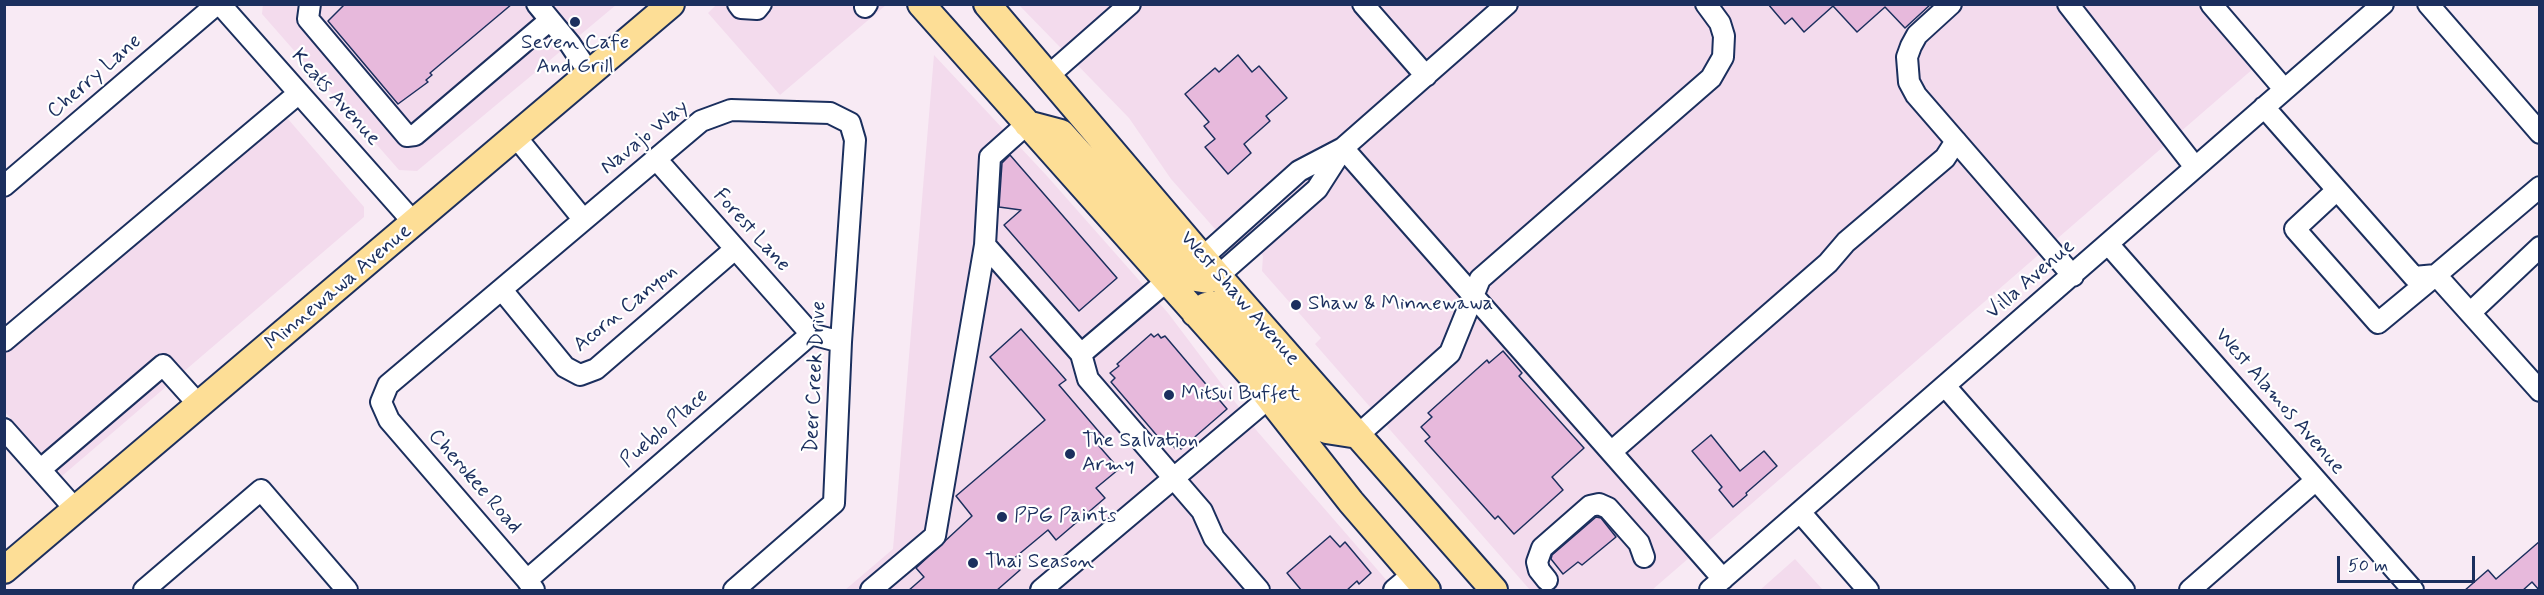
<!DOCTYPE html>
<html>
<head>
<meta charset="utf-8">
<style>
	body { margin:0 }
	#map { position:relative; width:2544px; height:595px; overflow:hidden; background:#f8eaf4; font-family:Mynerve,sans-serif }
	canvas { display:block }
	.frame { position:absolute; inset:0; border:6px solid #1b2f5e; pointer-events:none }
	.scale { position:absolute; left:2337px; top:556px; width:138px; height:27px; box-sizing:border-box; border:3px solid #1b2f5e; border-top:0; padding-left:8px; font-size:18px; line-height:21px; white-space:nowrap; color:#1b2f5e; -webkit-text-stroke:4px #fff; paint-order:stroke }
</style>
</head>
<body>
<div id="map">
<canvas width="2544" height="595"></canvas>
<div class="frame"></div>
<div class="scale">50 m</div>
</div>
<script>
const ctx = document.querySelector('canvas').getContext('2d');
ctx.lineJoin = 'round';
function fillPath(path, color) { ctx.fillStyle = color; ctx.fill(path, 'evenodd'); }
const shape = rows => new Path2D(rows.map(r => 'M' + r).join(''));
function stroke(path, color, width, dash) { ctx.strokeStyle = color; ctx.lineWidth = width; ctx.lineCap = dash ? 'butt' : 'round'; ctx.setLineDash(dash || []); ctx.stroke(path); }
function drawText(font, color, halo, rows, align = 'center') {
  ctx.font = font + ' Mynerve,sans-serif'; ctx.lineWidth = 4.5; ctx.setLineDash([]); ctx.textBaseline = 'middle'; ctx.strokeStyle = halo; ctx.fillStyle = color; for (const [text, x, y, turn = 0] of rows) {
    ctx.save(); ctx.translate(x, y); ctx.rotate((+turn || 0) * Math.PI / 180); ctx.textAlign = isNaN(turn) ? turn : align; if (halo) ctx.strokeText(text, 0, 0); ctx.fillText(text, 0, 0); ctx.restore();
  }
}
const built = shape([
	[263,4,616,5,417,171,399,170,262,14],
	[717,4,886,5,780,95,708,13],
	[1019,5,2199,5,2254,68,1652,590,1530,590,1315,344,1321,338,1262,271,1263,256,1259,251,1245,263,1171,179,1129,118],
	[934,55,1047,176,1168,313,1257,431,1395,590,845,590,893,549],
	[282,112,364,207,364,217,62,476,5,412,4,352],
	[1795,559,1823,590,1760,590]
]);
const building = shape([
	[345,4,512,4,430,73,432,75,426,80,428,82,398,104,328,21,345,4],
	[1768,4,1931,4,1905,28,1885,7,1857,32,1833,6,1804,32,1792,18,1785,24,1768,4],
	[1238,55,1252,72,1259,66,1287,98,1266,116,1270,121,1244,144,1251,153,1228,174,1205,147,1215,139,1204,126,1209,122,1185,94,1215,68,1219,72,1238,55],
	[1010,155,1117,278,1079,311,1004,225,1021,210,999,207,1002,163,1010,155],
	[1021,329,1066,380,1059,385,1106,440,1099,446,1119,469,1096,488,1105,498,1056,540,1048,530,1012,560,1020,570,996,591,908,591,924,577,916,568,972,516,956,496,1045,420,990,357,1021,329],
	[1151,334,1154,337,1158,334,1161,338,1165,336,1227,409,1181,449,1178,445,1175,448,1169,441,1165,445,1111,382,1115,378,1110,373,1119,366,1117,364,1151,334],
	[1503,351,1522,373,1519,376,1584,448,1552,477,1563,490,1514,534,1498,516,1495,519,1425,441,1430,437,1421,427,1432,417,1428,413,1487,360,1489,363,1503,351],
	[1711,435,1740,471,1764,451,1777,466,1746,493,1747,495,1733,507,1719,490,1722,487,1692,451,1711,435],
	[1596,517,1601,518,1616,537,1582,565,1578,562,1563,574,1551,559,1552,555,1596,517],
	[1330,536,1340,547,1345,542,1371,573,1359,584,1357,581,1346,591,1302,591,1287,573,1330,536],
	[2540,541,2540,591,2532,582,2522,591,2464,591,2488,570,2496,579,2540,541]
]);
const minor = shape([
	[220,4,415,224],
	[310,4,308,19,407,136,415,135,550,20],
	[537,4,570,44,590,74],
	[738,4,741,8,757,9,761,4],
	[1363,4,1426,76],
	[1951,4,1917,35,1911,46,1907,57,1909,82,1916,95,2073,276],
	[2068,4,2195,167],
	[2211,4,2284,89],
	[2428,4,2540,133],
	[865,7,867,4],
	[1048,76,1130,4],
	[2264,107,2414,277,2436,275,2540,187],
	[516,137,583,219],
	[1343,148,1723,579],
	[656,159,811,334],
	[4,186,217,4],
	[2337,190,2295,229,2378,323,2436,275,2540,391],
	[985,245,1081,354,1088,379,1202,511,1214,538,1259,590],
	[2109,245,2413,590],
	[1203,257,1299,171,1343,148,1507,4],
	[1218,276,1317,189,1342,150],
	[502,290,565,367,580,375,596,369,735,249],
	[2470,313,2540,247],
	[4,341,299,93],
	[1081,354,1168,280],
	[1945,386,2124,590],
	[4,429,76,510],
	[1358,435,1450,353,1480,279,1711,78,1723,57,1724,36,1720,23,1706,4],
	[1611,452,1828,263,1846,242,1945,158,1956,141],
	[41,469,163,365,199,405],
	[1800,512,1868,590],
	[527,580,811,334,841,342],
	[1547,580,1539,570,1537,562,1542,548,1590,506,1599,504,1608,508,1639,543,1644,557],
	[144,590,261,490,347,590],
	[534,590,527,580,389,420,381,402,388,385,701,121,731,110,830,113,850,123,855,140,841,342,834,503,734,590],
	[871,590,935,536,985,245,990,157,1027,124],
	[1041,590,1270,397],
	[1394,590,1413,574],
	[1710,590,2383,4],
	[2190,590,2316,480]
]);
const major = shape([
	[921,4,1252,376,1351,502,1427,590],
	[987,4,1218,276,1494,590],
	[1027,124,1061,133,1187,272,1196,278,1208,280,1218,276],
	[1195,313,1206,306,1215,305,1223,310,1326,430,1358,435],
	[4,570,671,4]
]);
const markers = [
	[575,22,6,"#1b2f5e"],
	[1296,305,6,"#1b2f5e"],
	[1169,395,6,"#1b2f5e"],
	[1070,454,6,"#1b2f5e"],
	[1002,517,6,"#1b2f5e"],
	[973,563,6,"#1b2f5e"]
];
const poiNames = [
	["Seven Cafe",575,44,"center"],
	["And Grill",575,68,"center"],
	["Shaw & Minnewawa",1308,305],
	["Mitsui Buffet",1181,395],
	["The Salvation",1082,442],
	["Army",1082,466],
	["PPG Paints",1014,517],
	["Thai Season",985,563]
];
const streetNames = [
	["Cherry Lane",95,77,-41],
	["Keats Avenue",335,98,48],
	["Navajo Way",645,138,-39],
	["Forest Lane",751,231,48],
	["Villa Avenue",2031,280,-41],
	["Minnewawa Avenue",339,288,-40],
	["West Shaw Avenue",1239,299,49],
	["Acorn Canyon",626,309,-39],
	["Deer Creek Drive",816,377,-87],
	["West Alamos Avenue",2279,402,49],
	["Pueblo Place",665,429,-41],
	["Cherokee Road",474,482,49]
];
fillPath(built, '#f3dbed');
fillPath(building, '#e7b9dc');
stroke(building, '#1b2f5e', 1.5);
stroke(minor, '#1b2f5e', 24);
stroke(major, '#1b2f5e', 30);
stroke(minor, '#fff', 20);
stroke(major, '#fdde96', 26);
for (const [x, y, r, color] of markers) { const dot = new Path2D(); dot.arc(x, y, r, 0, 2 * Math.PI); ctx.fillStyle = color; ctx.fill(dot); stroke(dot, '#fff', 2); }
drawText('21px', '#1b2f5e', '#fff', poiNames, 'left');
drawText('21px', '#1b2f5e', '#fff', streetNames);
</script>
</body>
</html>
